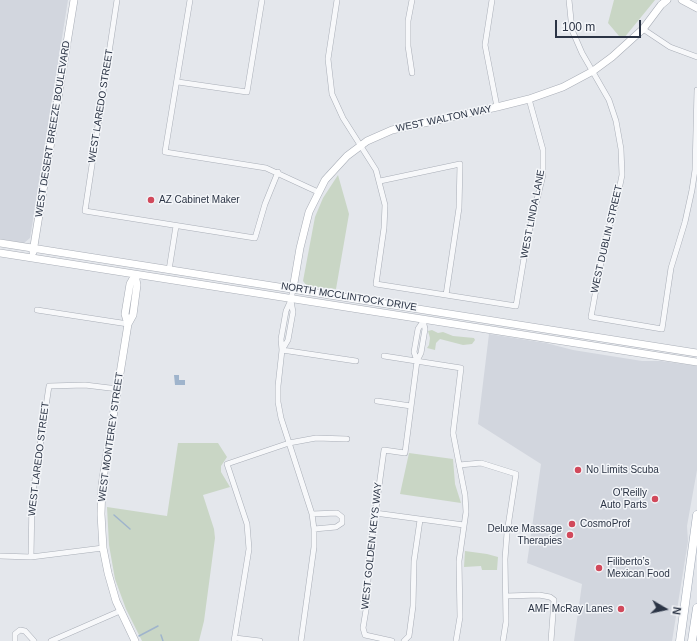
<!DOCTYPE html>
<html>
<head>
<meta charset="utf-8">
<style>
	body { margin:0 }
	#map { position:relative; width:697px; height:641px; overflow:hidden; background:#e4e7ec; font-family:Helvetica,sans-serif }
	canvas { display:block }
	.north { position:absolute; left:645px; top:589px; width:40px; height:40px; -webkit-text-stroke:3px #f4f6f9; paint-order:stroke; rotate:99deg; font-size:11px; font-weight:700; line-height:16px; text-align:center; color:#2b3445 }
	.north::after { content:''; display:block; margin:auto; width:14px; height:18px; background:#2b3445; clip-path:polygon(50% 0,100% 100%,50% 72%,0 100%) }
	.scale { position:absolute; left:555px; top:20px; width:86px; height:18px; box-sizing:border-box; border:2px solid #2b3445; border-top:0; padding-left:5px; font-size:12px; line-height:14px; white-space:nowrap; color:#2b3445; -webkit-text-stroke:3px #f4f6f9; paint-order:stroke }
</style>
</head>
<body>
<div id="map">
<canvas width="697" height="641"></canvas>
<div class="north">N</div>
<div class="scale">100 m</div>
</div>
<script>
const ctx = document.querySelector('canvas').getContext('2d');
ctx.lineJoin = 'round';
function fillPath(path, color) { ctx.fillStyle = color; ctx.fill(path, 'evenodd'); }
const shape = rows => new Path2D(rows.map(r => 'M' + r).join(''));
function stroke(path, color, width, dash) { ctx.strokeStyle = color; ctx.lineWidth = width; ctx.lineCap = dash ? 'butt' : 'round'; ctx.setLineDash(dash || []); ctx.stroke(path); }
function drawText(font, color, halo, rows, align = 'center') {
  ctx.font = font + ' Helvetica,sans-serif'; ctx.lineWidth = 3; ctx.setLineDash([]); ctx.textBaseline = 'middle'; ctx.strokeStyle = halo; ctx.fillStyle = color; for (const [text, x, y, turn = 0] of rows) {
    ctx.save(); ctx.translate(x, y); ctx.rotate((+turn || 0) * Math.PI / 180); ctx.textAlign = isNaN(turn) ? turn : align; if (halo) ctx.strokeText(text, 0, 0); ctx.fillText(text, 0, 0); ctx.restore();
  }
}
const built = shape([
	[0,0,68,0,31,232,30,238,24,243,0,239],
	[489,334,546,343,573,350,642,361,661,361,697,366,697,470,687,526,688,541,672,641,574,641,582,584,527,563,541,464,478,424]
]);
const green = shape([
	[614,0,655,0,624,38,619,36,608,23],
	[338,175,349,214,336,289,307,286,303,281,315,217,323,198],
	[432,330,438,333,443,332,453,336,474,338,475,340,472,344,463,345,440,339,436,343,435,350,427,348,429,345,430,338,428,331],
	[178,443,218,443,227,457,221,466,221,472,230,487,203,495,214,529,215,538,204,621,199,641,142,641,126,609,115,579,109,545,107,507,167,516],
	[409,453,453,459,455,484,461,503,400,494],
	[465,551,487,554,498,557,497,570,482,570,481,566,464,567]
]);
const water = shape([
	[174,375,179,375,179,380,185,380,185,385,175,385]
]);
const stream = shape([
	[114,515,130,529],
	[161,635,163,641],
	[139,636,158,626]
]);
const street = shape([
	[117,0,85,211,255,238,265,204,278,172],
	[190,0,165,152,266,168,318,192],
	[337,0,328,59,332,94,343,118,376,170,385,205,384,228,376,284,516,306,527,240,543,175,543,150,529,99],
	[492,0,485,45,497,107],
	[569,0,572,30,582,53,609,100,616,121,621,149,622,175,616,205,605,240,591,317,662,329,671,268,685,222,692,190,695,170,697,90],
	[643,29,670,47,697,57],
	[412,73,408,46,408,21,412,0],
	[178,82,247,92,262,0],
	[380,181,460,164,459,208,446,295],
	[169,270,176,226],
	[293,289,291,300,286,311,281,339,282,350,278,386,278,402,281,418,312,514,314,529,314,547,301,641],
	[37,310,128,324],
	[282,350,356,361],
	[282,350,288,340,293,312,291,301],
	[384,356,461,368,453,433,465,495,466,512,459,561,460,617,456,641],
	[417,361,414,352,418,329,422,323],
	[377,401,411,406],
	[459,465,481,463,516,474,507,533,505,559,506,622,503,641],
	[375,513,464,525],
	[312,514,337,513,342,517,342,523,336,527,314,529],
	[0,556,31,557,103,548],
	[31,557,32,499,49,386,85,385,118,389],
	[506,596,539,595,550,597,554,600,551,641],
	[235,638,260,641],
	[15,641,15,634,20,630,25,631,34,641],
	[51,641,120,611],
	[234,641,249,549,247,524,227,464,289,443,316,438,347,439],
	[392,641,365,635,363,628,367,604,369,559,384,450,405,453,417,361,421,353,425,329,423,320],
	[404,641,409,636,413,606,414,561,420,520]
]);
const secondary = shape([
	[682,0,697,8],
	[0,243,697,353],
	[33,252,74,0],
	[0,253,697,362],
	[293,289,300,248,309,212,325,180,347,156,367,141,392,130,497,107,529,99,563,87,593,71,612,57,643,29,661,5,667,0],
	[128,324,125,314,130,284,135,275],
	[135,641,116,601,108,573,103,548,101,514,102,485,128,324,133,315,137,285,135,275]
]);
const primary = shape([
	[680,641,697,515],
	[692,641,697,608]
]);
const markers = [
	[151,200,4,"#d1495b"],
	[578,470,4,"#d1495b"],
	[655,499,4,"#d1495b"],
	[572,524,4,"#d1495b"],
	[570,535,4,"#d1495b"],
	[599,568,4,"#d1495b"],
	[621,609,4,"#d1495b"]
];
const streetNames = [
	["WEST LAREDO STREET",101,106,-81],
	["WEST WALTON WAY",444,119,-12],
	["WEST DESERT BREEZE BOULEVARD",53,129,-81],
	["WEST LINDA LANE",533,214,-79],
	["WEST DUBLIN STREET",607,239,-77],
	["NORTH MCCLINTOCK DRIVE",349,297,9],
	["WEST MONTEREY STREET",111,437,-82],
	["WEST LAREDO STREET",39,459,-83],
	["WEST GOLDEN KEYS WAY",372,546,-84]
];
const poiNames = [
	["AZ Cabinet Maker",159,200],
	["No Limits Scuba",586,470],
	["O'Reilly",647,493,"right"],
	["Auto Parts",647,505,"right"],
	["CosmoProf",580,524],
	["Deluxe Massage",562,529,"right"],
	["Therapies",562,541,"right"],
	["Filiberto’s",607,562],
	["Mexican Food",607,574],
	["AMF McRay Lanes",613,609,"right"]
];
fillPath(built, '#d2d6de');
fillPath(green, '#c9d6c5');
fillPath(water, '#9fb4cc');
stroke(stream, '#9fb4cc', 1.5);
stroke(street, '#a9aeb7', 6);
stroke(secondary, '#a9aeb7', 8);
stroke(primary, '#a3abb8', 9);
stroke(street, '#f7f8fa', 5);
stroke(secondary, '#fff', 7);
stroke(primary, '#fff', 8);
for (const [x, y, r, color] of markers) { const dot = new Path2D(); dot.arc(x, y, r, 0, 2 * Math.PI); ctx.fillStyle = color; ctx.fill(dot); stroke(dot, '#f4f6f9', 1.5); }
drawText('10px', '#2b3445', '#f4f6f9', streetNames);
drawText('10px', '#2b3445', '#f4f6f9', poiNames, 'left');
</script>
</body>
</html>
